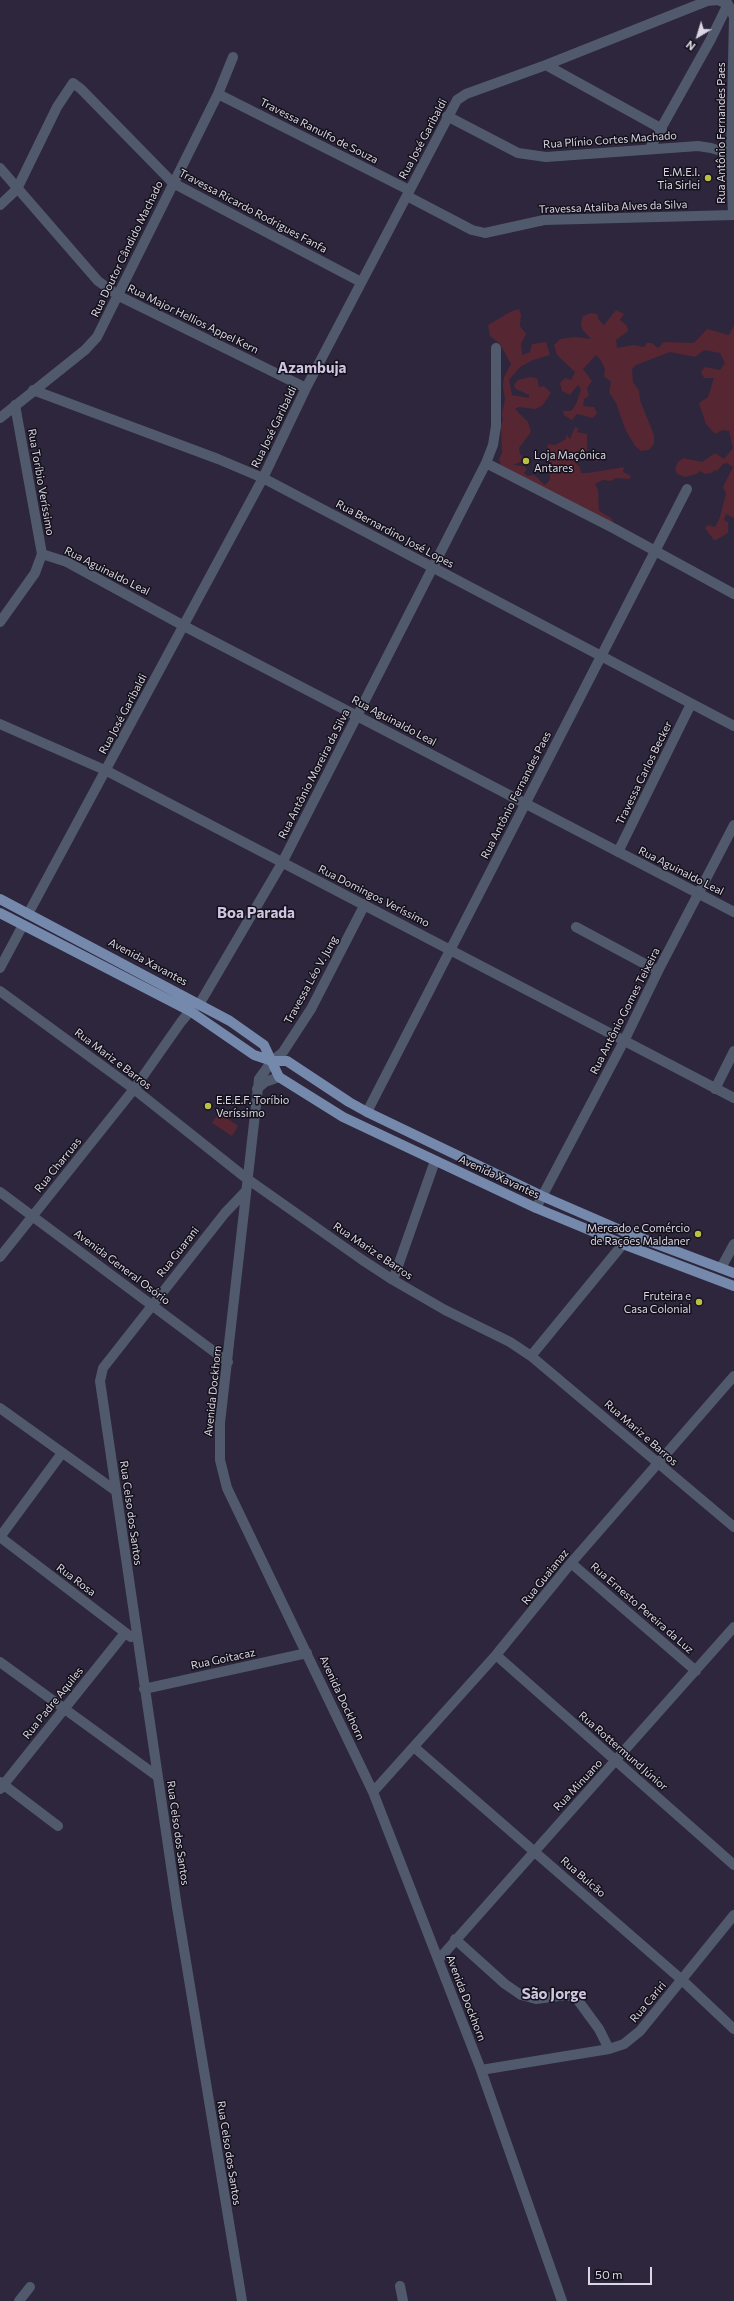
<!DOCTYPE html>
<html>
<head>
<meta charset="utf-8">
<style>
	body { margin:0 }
	#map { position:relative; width:734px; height:2301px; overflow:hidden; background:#2d263c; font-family:Commissioner,sans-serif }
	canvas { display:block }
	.north { position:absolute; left:678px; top:16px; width:40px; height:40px; -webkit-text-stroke:3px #14111b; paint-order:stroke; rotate:218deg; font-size:11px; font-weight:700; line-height:16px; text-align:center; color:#dad6e4 }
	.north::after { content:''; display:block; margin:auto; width:14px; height:18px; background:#dad6e4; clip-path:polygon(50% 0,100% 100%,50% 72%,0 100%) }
	.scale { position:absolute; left:588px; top:2267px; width:64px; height:18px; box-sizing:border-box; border:2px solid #dad6e4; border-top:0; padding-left:5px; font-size:12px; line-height:14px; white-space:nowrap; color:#dad6e4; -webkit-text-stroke:3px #14111b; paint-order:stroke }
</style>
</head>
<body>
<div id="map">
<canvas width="734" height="2301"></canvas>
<div class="north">N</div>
<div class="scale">50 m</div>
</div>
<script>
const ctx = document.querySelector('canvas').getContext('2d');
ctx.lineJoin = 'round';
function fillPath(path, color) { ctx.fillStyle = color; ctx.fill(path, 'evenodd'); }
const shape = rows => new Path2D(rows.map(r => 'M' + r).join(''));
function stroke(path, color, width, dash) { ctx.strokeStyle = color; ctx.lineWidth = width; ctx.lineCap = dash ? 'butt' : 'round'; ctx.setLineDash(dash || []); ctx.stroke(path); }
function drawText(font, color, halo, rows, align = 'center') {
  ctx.font = font + ' Commissioner,sans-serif'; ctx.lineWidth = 3; ctx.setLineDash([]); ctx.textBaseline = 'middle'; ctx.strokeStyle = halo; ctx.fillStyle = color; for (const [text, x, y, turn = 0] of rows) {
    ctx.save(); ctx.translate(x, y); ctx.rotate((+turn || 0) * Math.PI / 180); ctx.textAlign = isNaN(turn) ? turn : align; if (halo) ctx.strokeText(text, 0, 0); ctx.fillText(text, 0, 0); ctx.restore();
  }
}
const green = shape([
	[519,309,521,315,520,326,526,334,521,344,522,355,530,352,532,344,546,342,550,355,533,360,520,367,509,380,512,395,529,398,529,395,516,389,514,385,518,380,530,377,537,378,539,387,544,386,551,393,542,406,535,409,519,407,515,409,528,422,531,432,519,448,520,454,523,457,521,462,513,465,524,466,527,469,524,473,528,476,534,475,545,485,550,480,549,462,546,454,548,444,555,445,566,439,566,435,570,439,575,427,578,428,577,432,587,434,587,453,592,453,599,457,598,462,582,455,581,459,575,463,580,467,581,473,588,473,624,467,623,472,631,476,629,479,616,478,611,481,603,480,595,484,598,490,599,511,611,518,614,522,611,525,502,468,499,459,502,453,501,425,503,420,502,414,505,399,503,386,504,377,511,364,500,344,490,336,488,325,510,312],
	[616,310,624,314,620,320,627,326,628,331,616,340,617,348,633,345,644,347,647,343,652,343,658,348,664,342,694,343,707,329,729,335,734,325,734,518,726,514,724,520,728,522,728,533,716,540,714,540,705,528,708,525,715,527,719,520,726,494,723,487,733,467,727,463,723,464,717,471,715,470,711,473,705,474,700,471,697,474,685,477,677,474,675,468,678,462,683,458,702,462,715,453,724,459,733,448,729,431,723,430,715,434,706,424,699,403,708,397,714,378,704,378,701,372,705,367,720,370,725,363,720,353,704,350,695,357,670,352,636,365,632,369,633,382,639,390,640,400,654,435,654,444,649,450,641,451,635,446,626,431,616,403,609,392,611,382,604,376,605,369,600,359,596,355,583,369,592,381,587,388,589,396,584,399,583,406,594,407,597,413,593,418,577,414,572,420,564,415,563,411,571,411,576,404,581,389,578,385,570,395,562,391,560,383,565,378,571,380,575,372,557,355,554,345,560,339,575,337,591,339,582,329,581,323,583,316,591,313,597,314,599,320,604,325],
	[219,1113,238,1126,232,1136,212,1123]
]);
const minor = shape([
	[728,4,734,17,731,154,733,215],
	[546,65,662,129],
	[218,94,409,190],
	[447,116,518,153,546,157,698,146,711,148,731,154,734,157],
	[650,148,711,39,728,4],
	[0,168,98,281,119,296,306,388],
	[407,196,472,230,485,233,544,220,734,215],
	[0,205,17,189,57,107,73,83,81,89,173,183,361,282],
	[33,390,218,459,263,478,734,726],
	[0,418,85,350,97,337,218,94,233,57],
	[486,463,615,529,734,594],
	[42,554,67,562,184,626,734,912],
	[0,622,35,573,42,554,15,405],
	[0,724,107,771,734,1098],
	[618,852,691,704],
	[365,904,311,1009,283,1052,272,1061,259,1079,220,1423,220,1460,227,1488,373,1792,481,2070,562,2301],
	[28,914,263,478,306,388,457,100,466,94,546,65,707,1,718,0,728,4],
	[576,927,658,971],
	[0,968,23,925],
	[0,991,134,1089,246,1178,361,1259,393,1280,445,1310,510,1342,531,1356,734,1527],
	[257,1089,265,1082,279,1077],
	[715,1089,734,1051],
	[367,1112,687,489],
	[0,1192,228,1362],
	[536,1208,624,1041,658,971,734,825],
	[0,1257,134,1089,181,1022,190,1011,200,1003,282,863,486,463,493,445,496,426,496,348],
	[721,1268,734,1244],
	[393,1280,435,1161],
	[531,1356,623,1244],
	[0,1408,116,1491],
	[0,1537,131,1637],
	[0,1537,62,1453],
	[571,1563,696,1671],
	[496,1655,734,1865],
	[0,1662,157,1776],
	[144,1689,307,1653],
	[414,1747,682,1980,734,2029],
	[0,1782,58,1826],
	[0,1789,125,1633],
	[373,1792,496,1655,571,1563,734,1376],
	[455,1939,505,1984,521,1995,536,1999,567,1995,577,1999,599,2029,609,2049],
	[439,1959,734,1627],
	[481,2070,609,2049,624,2044,640,2031,734,1915],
	[400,2286,403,2301],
	[19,2301,30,2287],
	[242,2301,177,1907,100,1381,103,1368,225,1213,245,1192]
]);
const major = shape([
	[0,899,230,1021,264,1045,279,1077,343,1117,536,1208,623,1244,734,1286],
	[0,913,190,1011,254,1055,272,1061,287,1061,349,1102,367,1112,542,1196,625,1232,734,1273]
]);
const markers = [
	[708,178,4,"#bac045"],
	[526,461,4,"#bac045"],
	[208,1106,4,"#bac045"],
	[698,1234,4,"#bac045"],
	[699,1302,4,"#bac045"]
];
const streetNames = [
	["Travessa Ranulfo de Souza",319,131,27],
	["Rua Antônio Fernandes Paes",721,133,-90],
	["Rua José Garibaldi",423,139,-62],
	["Rua Plínio Cortes Machado",610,140,-4],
	["Travessa Ataliba Alves da Silva",613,207,-2],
	["Travessa Ricardo Rodrigues Fanfa",253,211,28],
	["Rua Doutor Cândido Machado",127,249,-64],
	["Rua Major Hellios Appel Kern",193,319,26],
	["Rua José Garibaldi",274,427,-64],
	["Rua Toríbio Veríssimo",41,482,80],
	["Rua Bernardino José Lopes",395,534,28],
	["Rua Aguinaldo Leal",107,571,27],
	["Rua José Garibaldi",123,714,-62],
	["Rua Aguinaldo Leal",394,721,28],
	["Travessa Carlos Becker",644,773,-64],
	["Rua Antônio Moreira da Silva",314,774,-63],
	["Rua Antônio Fernandes Paes",516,795,-63],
	["Rua Aguinaldo Leal",681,871,27],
	["Rua Domingos Veríssimo",374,896,27],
	["Avenida Xavantes",148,962,28],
	["Travessa Léo V. Jung",311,980,-61],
	["Rua Antônio Gomes Teixeira",625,1011,-63],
	["Rua Mariz e Barros",113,1059,37],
	["Rua Charruas",58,1165,-51],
	["Avenida Xavantes",499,1177,25],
	["Rua Mariz e Barros",373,1251,34],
	["Rua Guarani",178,1252,-52],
	["Avenida General Osório",122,1267,37],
	["Avenida Dockhorn",213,1391,-84],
	["Rua Mariz e Barros",641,1433,41],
	["Rua Celso dos Santos",131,1513,82],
	["Rua Guaianaz",545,1577,-51],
	["Rua Rosa",76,1580,37],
	["Rua Ernesto Pereira da Luz",642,1608,41],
	["Rua Goitacaz",223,1659,-12],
	["Avenida Dockhorn",342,1698,65],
	["Rua Padre Aquiles",53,1703,-51],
	["Rua Rottermund Júnior",623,1751,41],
	["Rua Minuano",578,1785,-47],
	["Rua Celso dos Santos",178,1833,82],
	["Rua Bulcão",583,1877,41],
	["Avenida Dockhorn",466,1998,69],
	["Rua Cariri",648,2002,-50],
	["Rua Celso dos Santos",229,2153,81]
];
const poiNames = [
	["E.M.E.I.",700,172],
	["Tia Sirlei",700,185],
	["Loja Maçônica",534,455,"left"],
	["Antares",534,468,"left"],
	["E.E.E.F. Toríbio",216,1100,"left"],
	["Veríssimo",216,1113,"left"],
	["Mercado e Comércio",690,1228],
	["de Rações Maldaner",690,1241],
	["Fruteira e",691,1296],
	["Casa Colonial",691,1309]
];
const districtNames = [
	["Azambuja",312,368],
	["Boa Parada",256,913],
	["São Jorge",554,1994]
];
fillPath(green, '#562732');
stroke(minor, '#515a6c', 10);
stroke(major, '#7589ad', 10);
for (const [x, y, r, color] of markers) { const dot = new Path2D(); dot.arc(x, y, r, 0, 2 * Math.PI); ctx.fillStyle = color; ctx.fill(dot); stroke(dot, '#14111b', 1.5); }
drawText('11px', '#dad6e4', '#14111b', streetNames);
drawText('11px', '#dad6e4', '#14111b', poiNames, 'right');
drawText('bold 15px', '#ccc4e1', '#14111b', districtNames);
</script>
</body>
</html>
